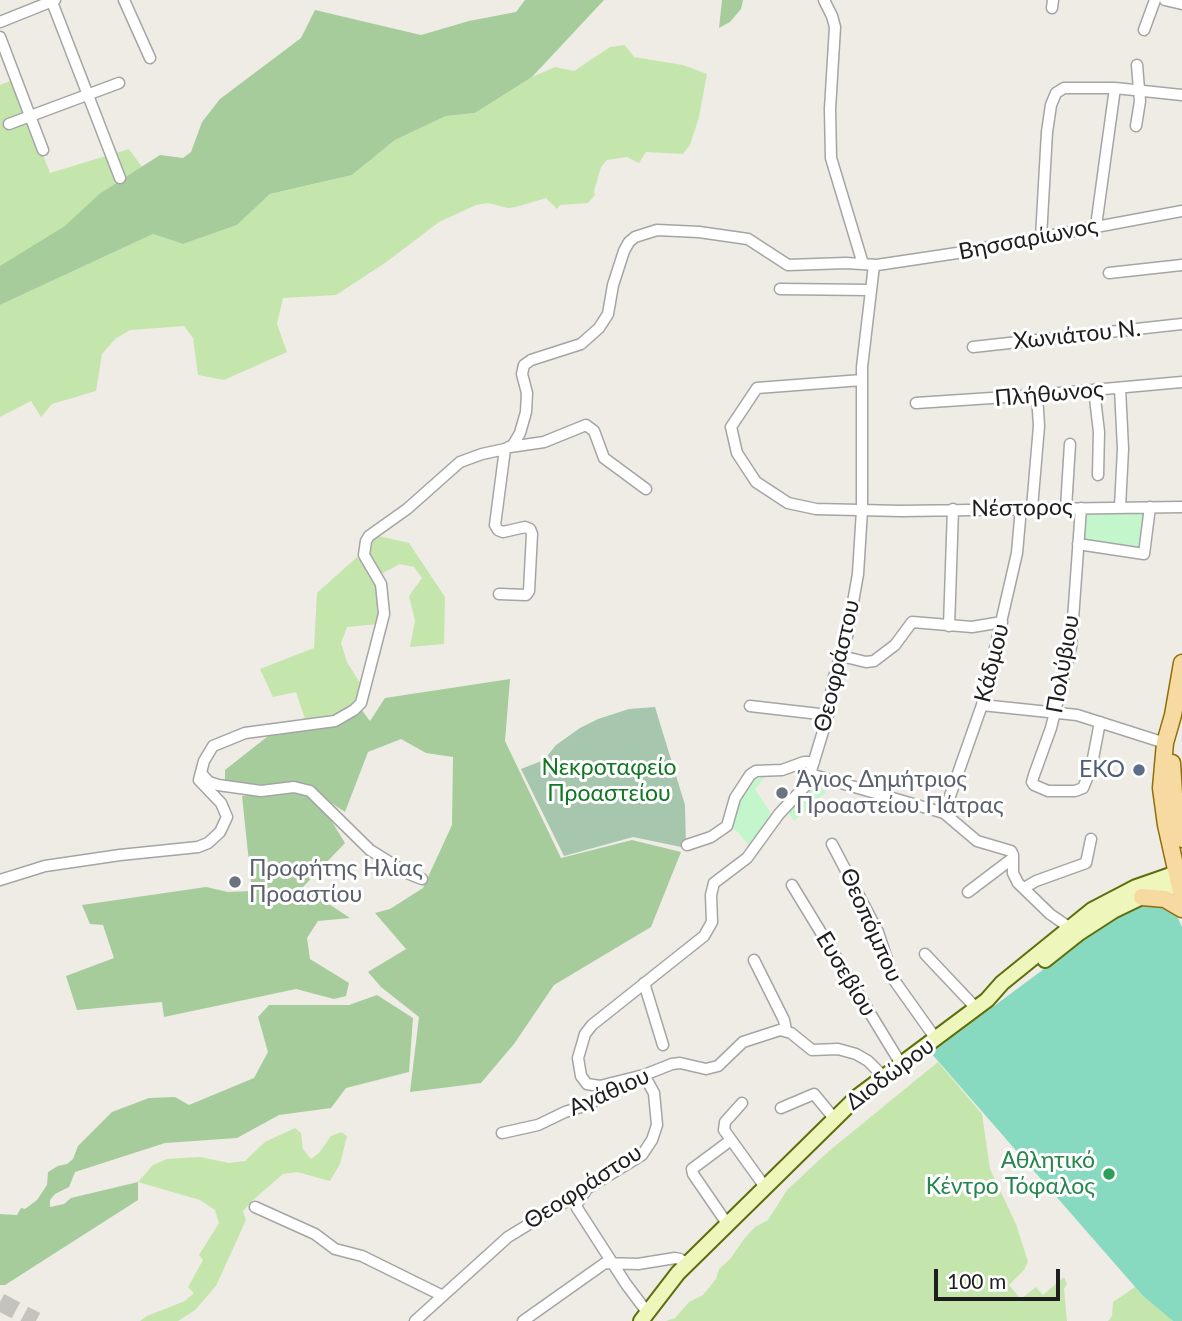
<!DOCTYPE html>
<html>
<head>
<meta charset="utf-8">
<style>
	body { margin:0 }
	#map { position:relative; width:1182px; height:1321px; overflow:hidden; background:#eeece5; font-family:Lato,sans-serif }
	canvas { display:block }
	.scale { position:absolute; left:934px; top:1269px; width:126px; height:32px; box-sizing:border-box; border:4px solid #1e1e1e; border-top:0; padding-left:9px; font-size:21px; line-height:24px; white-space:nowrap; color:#1e1e1e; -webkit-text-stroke:5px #fff; paint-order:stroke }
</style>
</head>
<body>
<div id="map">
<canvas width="1182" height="1321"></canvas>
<div class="scale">100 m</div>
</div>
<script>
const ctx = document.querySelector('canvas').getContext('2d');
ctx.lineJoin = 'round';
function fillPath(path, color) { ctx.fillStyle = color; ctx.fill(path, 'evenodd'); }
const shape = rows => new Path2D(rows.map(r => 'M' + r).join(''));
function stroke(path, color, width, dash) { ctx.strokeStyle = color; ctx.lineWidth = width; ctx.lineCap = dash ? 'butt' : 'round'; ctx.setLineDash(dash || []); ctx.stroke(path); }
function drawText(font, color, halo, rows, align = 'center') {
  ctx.font = font + ' Lato,sans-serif'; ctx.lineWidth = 6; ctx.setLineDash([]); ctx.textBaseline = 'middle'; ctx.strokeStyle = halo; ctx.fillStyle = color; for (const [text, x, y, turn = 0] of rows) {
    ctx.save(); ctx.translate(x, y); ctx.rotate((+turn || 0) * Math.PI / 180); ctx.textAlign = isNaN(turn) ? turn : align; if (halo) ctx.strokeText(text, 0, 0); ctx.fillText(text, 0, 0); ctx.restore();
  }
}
const grass = shape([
	[625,45,634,57,683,65,707,74,699,117,690,145,683,154,646,152,639,163,627,157,607,160,601,167,594,191,595,195,588,203,560,205,557,209,546,198,516,207,508,208,488,203,476,205,439,222,385,263,336,295,283,298,277,324,287,352,224,380,198,375,193,338,184,326,130,330,115,339,102,354,96,391,52,404,41,417,31,401,0,417,0,305,153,234,183,244,237,225,270,194,352,175,395,140,446,116,475,113,532,77,555,67,574,71,610,47],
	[13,80,50,173,129,149,142,167,99,194,66,226,0,267,0,85],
	[375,535,409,543,445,597,444,644,410,647,415,621,409,596,422,578,414,567,400,564,381,574,368,550],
	[357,557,375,578,380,599,379,624,347,627,341,643,347,662,362,686,360,696,346,712,333,717,305,719,296,692,273,697,260,669,314,648,317,593],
	[938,1062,982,1114,990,1169,1016,1224,1028,1262,1024,1270,1009,1285,1021,1299,1036,1287,1043,1295,1064,1277,1067,1284,1064,1289,1067,1321,666,1321,675,1318,689,1302,703,1295,716,1279,719,1269,730,1259,744,1239,755,1227,768,1220,787,1190,829,1151],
	[295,1128,301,1133,303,1149,311,1159,319,1153,331,1136,341,1132,347,1136,340,1164,330,1181,297,1172,283,1174,253,1200,243,1211,246,1220,216,1286,195,1310,178,1321,140,1321,147,1316,185,1301,194,1293,188,1287,203,1260,199,1255,219,1223,215,1210,200,1200,138,1182,153,1165,167,1159,200,1157,229,1163,245,1161,265,1142],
	[1135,1287,1143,1296,1173,1321,1108,1321,1112,1316,1113,1302]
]);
const forest = shape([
	[525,0,604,0,532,77,475,113,446,116,395,140,352,175,270,194,237,225,183,244,153,234,0,305,0,266,65,226,99,194,160,155,183,158,191,152,202,122,220,99,301,38,315,10,421,35,469,21,516,12],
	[722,0,743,0,741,9,730,22,719,28],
	[510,679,505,741,561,858,632,840,681,852,651,927,554,985,514,1044,481,1083,410,1092,419,1017,381,987,368,972,406,949,375,913,390,909,423,888,452,825,453,757,426,753,401,739,368,752,345,812,306,786,260,789,225,783,225,770,272,733,342,723,361,709,370,721,385,698],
	[289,790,318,799,345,843,303,887,350,918,318,921,307,938,310,959,349,983,346,996,334,999,296,989,164,1017,162,1002,77,1010,66,976,114,958,103,925,90,924,82,905,206,887,228,892,252,891,242,796],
	[377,995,413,1018,409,1072,346,1088,331,1108,279,1115,237,1138,165,1143,75,1172,69,1187,55,1194,50,1200,50,1207,64,1204,71,1198,138,1182,138,1200,5,1285,0,1285,0,1214,17,1215,21,1208,25,1209,37,1200,47,1185,48,1172,58,1166,67,1164,73,1159,78,1146,112,1112,149,1098,175,1097,189,1105,254,1078,268,1052,258,1017,269,1005,349,1005]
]);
const cemetery = shape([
	[655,707,685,805,686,848,633,837,564,856,521,769,544,760,556,745,580,728,598,719,629,709]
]);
const park = shape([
	[1086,514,1147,514,1142,550,1082,541],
	[765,777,755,789,772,815,750,848,739,833,731,827,739,799,749,781],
	[814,783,826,792,794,821,788,812]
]);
const pitch = shape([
	[1144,904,1158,904,1176,914,1182,927,1182,1321,1173,1321,1143,1296,931,1053,1103,925]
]);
const highwayTunnel = shape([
	[0,1302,36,1321]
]);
const street = shape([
	[124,0,150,58],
	[824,0,832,16,835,27,830,109,831,158,863,264],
	[1165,0,1182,4],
	[52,2,120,178],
	[1052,8,1053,0],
	[0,22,55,0],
	[1144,30,1155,0],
	[0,37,43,150],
	[9,124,119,83],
	[1136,126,1140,101,1137,65],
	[1096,226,1115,88],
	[1041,237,1047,132,1051,105,1056,93,1064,88,1115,88,1182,95],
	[1109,273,1182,265],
	[780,289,870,290],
	[973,347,1182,324],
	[862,380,757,388,731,427,737,453,756,482,788,503,816,509,901,511,1182,507],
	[1094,390,1099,432,1098,475],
	[916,403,1037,395,1182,382],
	[510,447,544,442,586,425,594,431,604,458,646,489],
	[1120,507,1123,449,1120,388],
	[1032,508,1039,426,1037,395],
	[1066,508,1070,444],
	[1081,508,1071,647,1051,728,1034,775,1032,782,1034,785,1048,791,1075,791,1083,788,1091,769,1100,722],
	[1078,544,1144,554,1150,507],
	[499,594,526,595,529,591,532,534,530,529,525,527,503,532,498,530,495,525,505,449],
	[949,626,953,509],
	[841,656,866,662,874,661,895,645,912,622,972,627,1002,622],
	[982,705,1077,715,1165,743],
	[750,706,828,715],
	[201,773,209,782,218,785,261,791,294,787,310,791,370,850,407,873,422,879],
	[810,774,944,813,977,841,1011,851,1013,855,1013,873,1018,883,1050,914,1073,930],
	[944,813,982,705,1017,553,1021,508],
	[832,844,878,932,894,980,936,1039],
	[687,845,711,837,727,826,735,798,750,775,756,771,782,770,804,762,814,762],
	[0,880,45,866,120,855,198,847,208,843,220,832,227,817,221,803,199,780,204,761,213,746,245,733,335,721,354,710,361,703,384,614,381,584,364,555,366,541,369,536,407,509,460,462,482,454,505,449,513,445,520,433,526,412,527,393,522,374,524,365,531,360,581,344,599,328,608,314,613,285,624,251,629,242,635,237,657,230,699,232,748,239,788,265,846,263,877,265,957,253,1182,211],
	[792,885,901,1064],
	[1024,888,1036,881,1086,863,1091,839],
	[968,892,1013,858],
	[925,954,976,1008],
	[754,960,784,1020,786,1030],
	[644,983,663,1045],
	[742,1103,725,1122,724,1130,765,1187],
	[781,1108,814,1094,833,1117],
	[502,1133,538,1125,565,1112,587,1105,644,1075,672,1064,680,1063,706,1069,718,1066,743,1042,780,1030,791,1033,812,1050,838,1049,856,1054,868,1061,883,1076],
	[585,1192,577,1204,577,1208,626,1284,647,1312],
	[255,1207,315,1234,335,1249,362,1256,441,1295],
	[728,1225,693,1174,692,1169,731,1140],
	[415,1321,508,1237,642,1155,652,1140,657,1125,654,1093,644,1075,600,1086,587,1084,581,1076,578,1058,585,1034,592,1025,704,936,712,922,711,895,714,883,747,858,779,814,807,784,828,715,833,680,847,636,858,574,862,510,862,367,874,265],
	[523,1321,605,1263,638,1264,675,1258,680,1259,687,1264]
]);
const secondary = shape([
	[1045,960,1079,933,1113,911,1142,897,1182,884],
	[641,1321,678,1273,857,1097,987,1000,1002,983,1092,910,1136,887,1182,871]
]);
const primary = shape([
	[1182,663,1173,715,1165,743,1161,788,1166,825,1182,896],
	[1172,763,1174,794,1182,839],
	[1142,897,1165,899,1182,909]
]);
const markers = [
	[1139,770,7,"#5c6f8a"],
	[782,793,7,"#6b7280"],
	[235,882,7,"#6b7280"],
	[1109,1174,7,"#2e9e5b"]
];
const streetNames = [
	["Βησσαρίωνος",1028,239,-11],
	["Χωνιάτου Ν.",1077,335,-6],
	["Πλήθωνος",1049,394,-5],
	["Νέστορος",1022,508,-1],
	["Κάδμου",992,663,-76],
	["Πολύβιου",1063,664,-80],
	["Θεοφράστου",837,666,-77],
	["Θεοπόμπου",871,925,66],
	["Ευσεβίου",846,974,59],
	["Διοδώρου",890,1074,-37],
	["Αγάθιου",609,1092,-24],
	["Θεοφράστου",583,1187,-33]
];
const parkNames = [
	["Νεκροταφείο",609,768],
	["Προαστείου",609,794]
];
const serviceNames = [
	["EKO",1125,770]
];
const worshipNames = [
	["Άγιος Δημήτριος",796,780],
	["Προαστείου Πάτρας",796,806],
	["Προφήτης Ηλίας",249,869],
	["Προαστίου",249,895]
];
const leisureNames = [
	["Αθλητικό",1095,1161],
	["Κέντρο Τόφαλος",1095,1187]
];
fillPath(grass, '#c4e6ad');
fillPath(forest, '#a6cc9c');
fillPath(cemetery, '#a7c6ae');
fillPath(park, '#c4f6cc');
fillPath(pitch, '#87d9c0');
stroke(highwayTunnel, '#c4c3bd', 18, [18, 9]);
stroke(street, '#a5a5a5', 13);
stroke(secondary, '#5c6f0b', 18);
stroke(primary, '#906e08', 19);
stroke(street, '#fff', 10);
stroke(secondary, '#eef6bb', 14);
stroke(primary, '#f7d9a2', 16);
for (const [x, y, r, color] of markers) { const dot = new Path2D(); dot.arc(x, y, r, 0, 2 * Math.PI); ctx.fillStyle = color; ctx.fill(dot); stroke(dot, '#fff', 2.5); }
drawText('23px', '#1e1e1e', '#fff', streetNames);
drawText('23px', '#172', '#fff', parkNames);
drawText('23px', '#4e5e75', '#fff', serviceNames, 'right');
drawText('23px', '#5b616d', '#fff', worshipNames, 'left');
drawText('23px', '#27864d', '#fff', leisureNames, 'right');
</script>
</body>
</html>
